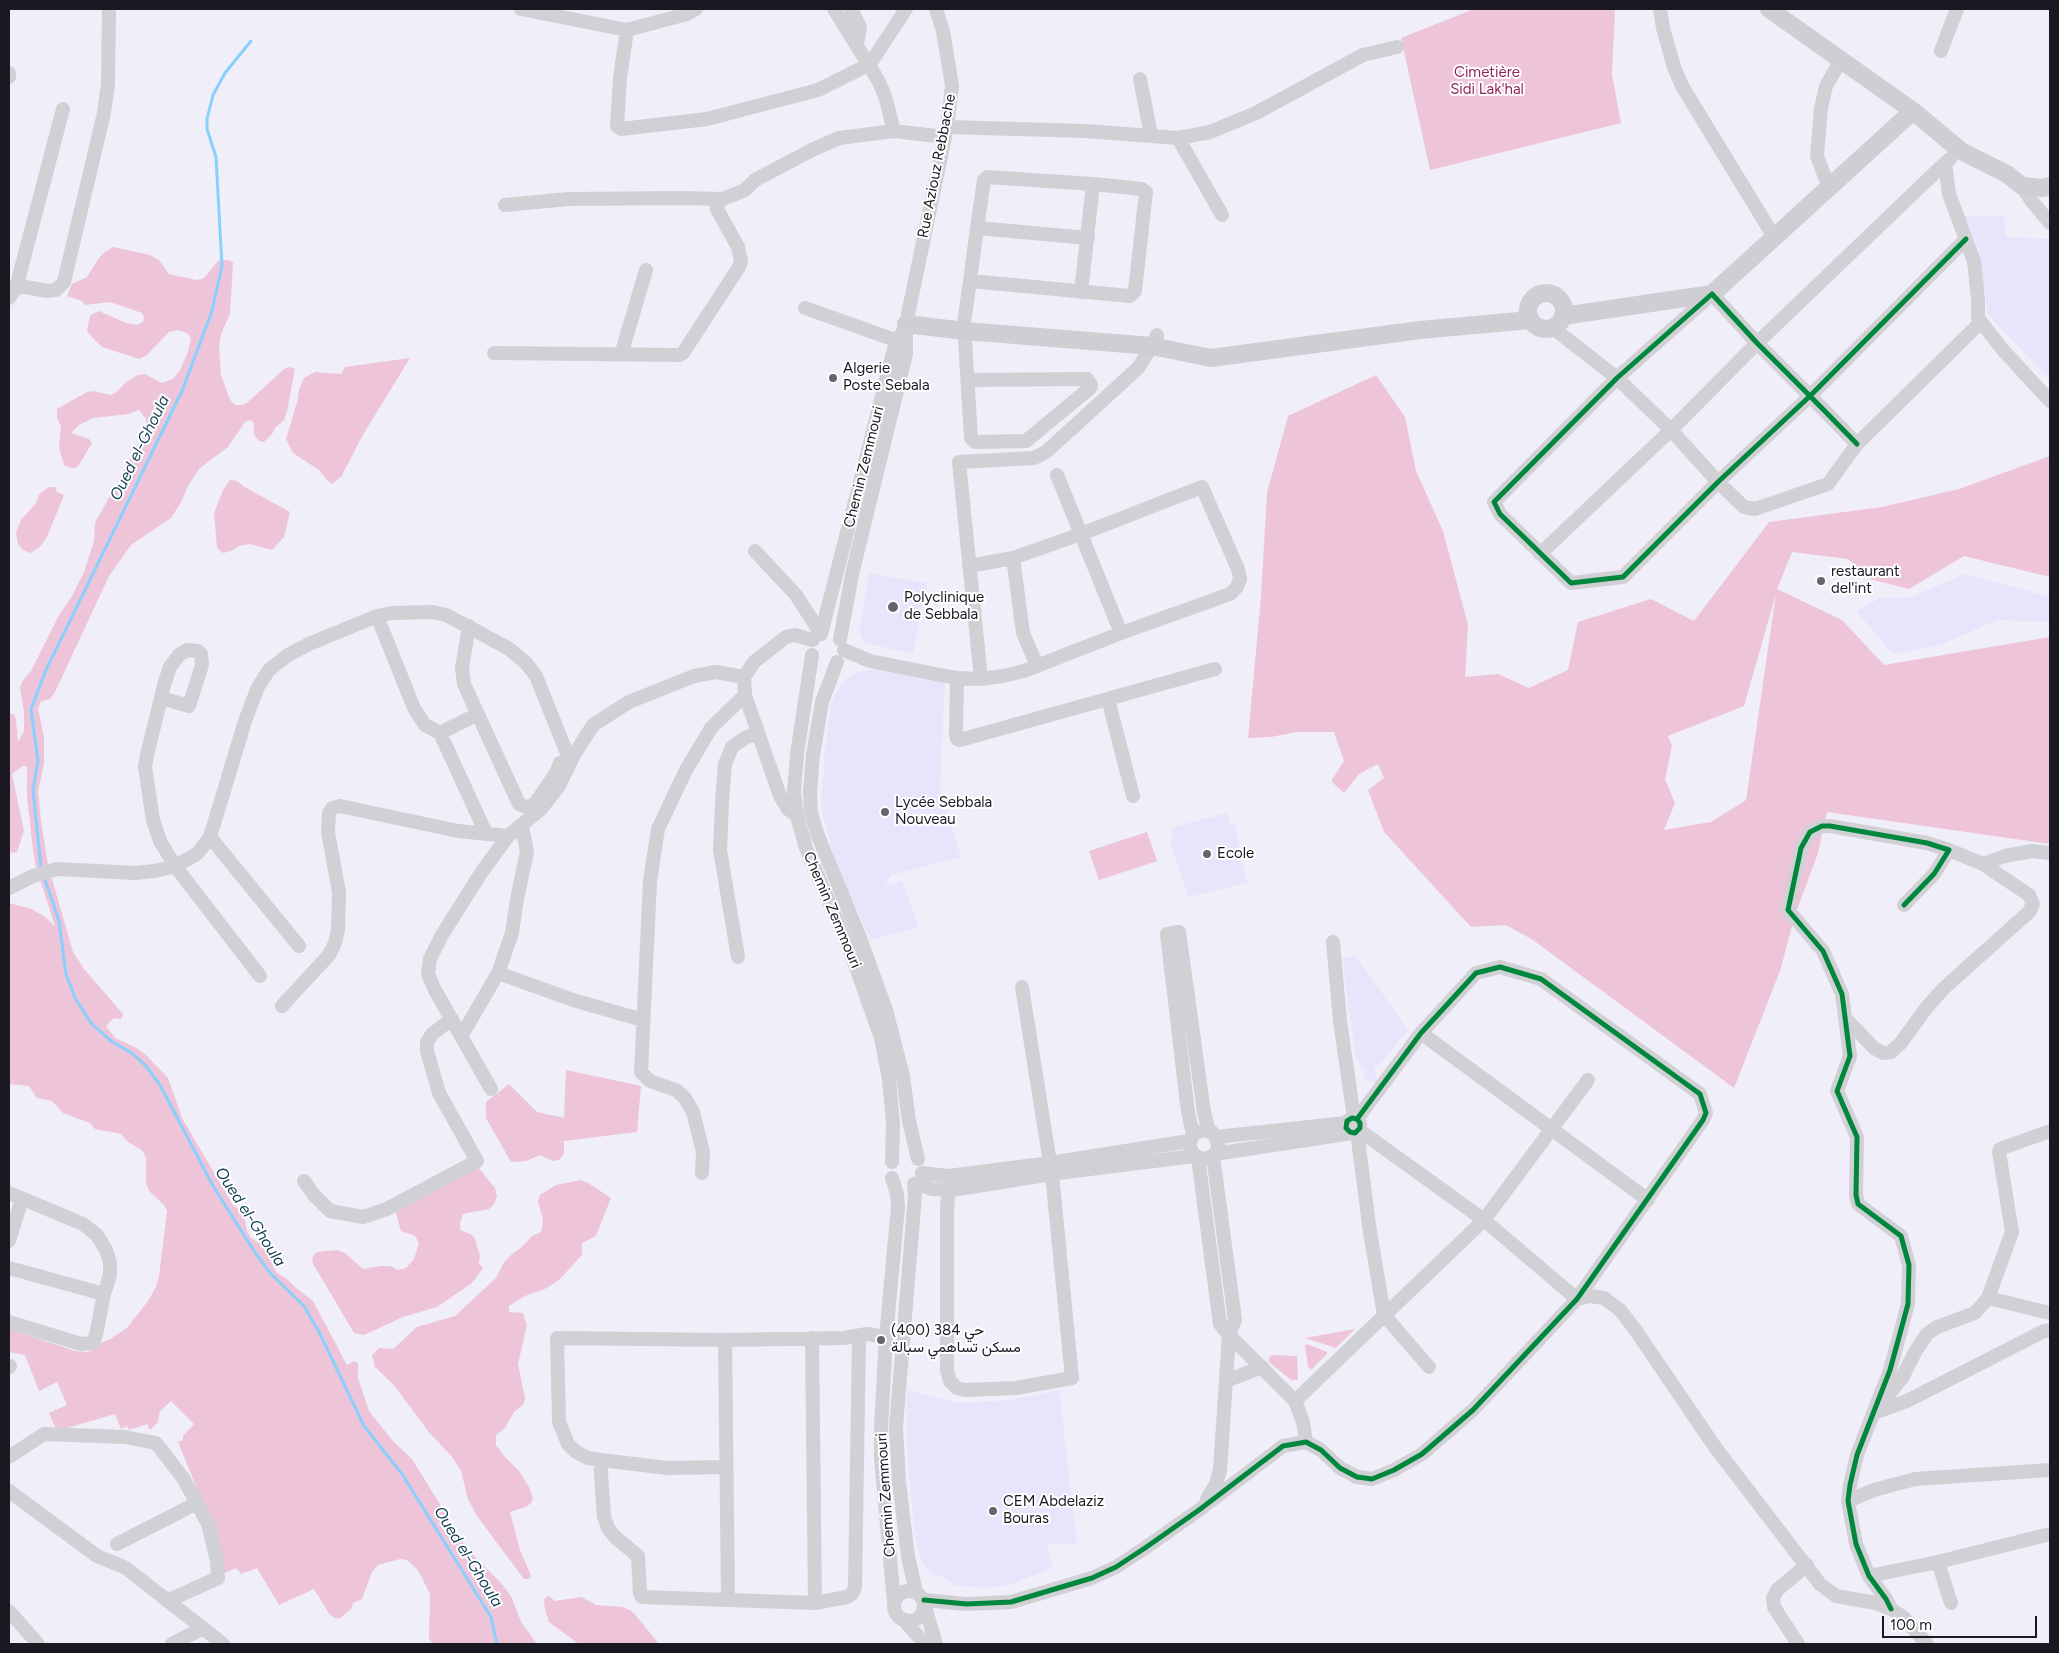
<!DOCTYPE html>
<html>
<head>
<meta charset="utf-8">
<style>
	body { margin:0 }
	#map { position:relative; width:2059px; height:1653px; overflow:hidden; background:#f0eef8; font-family:Figtree,sans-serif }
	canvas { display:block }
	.frame { position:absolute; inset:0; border:10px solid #1a1821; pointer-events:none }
	.scale { position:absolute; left:1882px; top:1616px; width:155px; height:22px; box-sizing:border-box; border:2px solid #1a1821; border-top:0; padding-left:6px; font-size:15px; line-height:18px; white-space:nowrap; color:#1a1821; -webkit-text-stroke:4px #fff; paint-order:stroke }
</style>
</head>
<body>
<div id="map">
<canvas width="2059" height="1653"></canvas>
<div class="frame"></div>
<div class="scale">100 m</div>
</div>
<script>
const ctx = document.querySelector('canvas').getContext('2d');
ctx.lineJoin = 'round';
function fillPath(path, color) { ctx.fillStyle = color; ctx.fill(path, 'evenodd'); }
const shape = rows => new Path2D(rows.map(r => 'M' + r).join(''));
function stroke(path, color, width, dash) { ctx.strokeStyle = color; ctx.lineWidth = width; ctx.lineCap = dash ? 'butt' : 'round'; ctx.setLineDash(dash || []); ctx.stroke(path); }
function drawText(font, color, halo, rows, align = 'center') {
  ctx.font = font + ' Figtree,Vazirmatn,sans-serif'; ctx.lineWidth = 4; ctx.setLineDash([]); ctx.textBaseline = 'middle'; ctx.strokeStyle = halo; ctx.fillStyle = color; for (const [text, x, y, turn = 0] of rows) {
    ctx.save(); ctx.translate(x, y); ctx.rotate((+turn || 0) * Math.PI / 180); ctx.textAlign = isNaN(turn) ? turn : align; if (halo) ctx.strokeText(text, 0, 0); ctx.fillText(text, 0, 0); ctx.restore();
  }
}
const built = shape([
	[1964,216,2004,216,2006,237,2050,239,2050,379,1988,315,1978,247],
	[869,573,927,583,913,654,865,643,859,632],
	[1965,574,2050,597,2050,622,1998,620,1940,645,1893,654,1856,611,1880,598,1909,598],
	[873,669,945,677,940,789,961,857,891,875,885,886,902,881,919,927,871,940,836,864,824,820,821,804,825,750,831,703,841,684,855,673],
	[1227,813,1230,824,1234,823,1240,844,1237,845,1248,883,1188,897,1170,840,1173,839,1170,828],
	[1356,956,1408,1030,1380,1064,1379,1063,1374,1069,1378,1081,1372,1082,1363,1080,1366,1070,1360,1065,1358,1059,1356,1059,1348,1004,1343,958],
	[907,1390,959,1403,1012,1400,1059,1390,1077,1543,1047,1545,1053,1568,1011,1584,986,1588,954,1585,942,1577,932,1574,926,1568,919,1555,915,1539,906,1436]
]);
const green = shape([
	[1474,9,1615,9,1612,75,1621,123,1430,170,1401,38],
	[113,247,150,255,159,260,169,274,196,280,203,279,219,260,228,260,233,262,230,314,221,334,219,348,221,375,230,400,235,405,243,405,249,401,284,369,290,367,295,369,287,411,284,420,275,428,272,434,264,442,259,441,254,435,254,423,251,420,245,422,228,447,200,468,189,484,181,502,171,518,131,545,109,576,55,692,50,699,41,701,38,709,44,737,44,764,38,791,41,821,48,865,73,952,84,969,123,1014,121,1019,114,1018,106,1026,115,1038,137,1048,146,1055,168,1078,182,1118,233,1205,243,1212,247,1231,251,1238,263,1246,277,1273,287,1279,296,1288,313,1301,347,1365,354,1361,358,1363,358,1378,369,1411,393,1441,412,1459,468,1550,501,1583,511,1596,521,1622,537,1644,433,1644,429,1639,430,1594,418,1570,407,1560,400,1559,378,1565,372,1572,362,1599,353,1603,351,1609,340,1618,335,1618,330,1615,314,1589,279,1605,257,1568,241,1574,236,1568,222,1574,204,1506,178,1442,183,1440,183,1436,194,1424,171,1401,160,1411,158,1422,150,1430,147,1424,129,1430,127,1426,121,1429,115,1414,57,1431,49,1413,67,1405,57,1382,39,1391,25,1355,9,1352,9,1329,75,1351,87,1352,93,1350,98,1344,110,1339,127,1328,148,1301,156,1287,159,1276,167,1211,164,1205,150,1192,146,1183,146,1158,142,1150,128,1142,121,1134,95,1129,90,1123,63,1113,52,1101,37,1098,29,1086,9,1084,9,903,32,909,45,917,55,926,36,867,33,849,27,797,27,766,23,766,12,774,24,831,17,852,11,853,9,847,9,714,14,714,16,720,18,742,24,731,24,711,20,688,22,682,31,671,59,615,71,598,84,572,94,541,95,523,147,428,146,419,139,410,129,414,93,418,79,425,71,433,89,439,92,443,79,465,75,468,68,467,64,465,59,448,61,427,57,417,57,409,87,392,94,391,110,395,117,392,126,382,138,375,145,374,162,383,173,379,180,370,188,352,191,338,187,333,177,330,169,332,147,355,139,359,102,347,93,338,87,331,89,320,91,315,99,311,126,323,137,325,143,322,144,317,142,313,110,302,85,305,82,301,67,296,72,284,87,277,99,258,105,252],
	[410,358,364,433,341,477,332,484,326,479,319,470,293,453,286,439,298,399,299,389,304,378,315,372,341,374,345,367],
	[1376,375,1405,417,1416,471,1443,531,1468,625,1465,677,1498,674,1529,688,1568,670,1578,622,1651,599,1694,621,1769,522,1882,507,1959,489,2050,456,2050,577,1964,556,1909,589,1870,579,1848,559,1792,552,1777,589,1842,620,1884,665,2050,637,2050,844,1827,812,1818,853,1795,915,1780,971,1734,1088,1533,940,1506,925,1471,927,1384,832,1368,790,1384,778,1378,764,1359,774,1344,793,1331,781,1344,761,1334,732,1296,732,1271,737,1248,738,1261,597,1267,493,1288,416],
	[1776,594,1746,800,1711,822,1664,830,1675,803,1665,779,1672,746,1668,736,1744,706],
	[230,480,237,481,243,486,290,512,284,537,272,550,250,544,239,546,231,551,223,553,217,548,214,513,223,490],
	[49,487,55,487,57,492,64,495,47,537,40,547,30,553,23,550,18,544,16,533,21,520,36,503,39,494],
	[1147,832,1157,861,1099,880,1089,851],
	[566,1070,641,1086,637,1132,564,1141,564,1154,559,1160,552,1161,540,1155,526,1161,511,1162,486,1118,486,1102,509,1084,537,1112,564,1118],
	[478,1167,495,1188,497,1197,494,1204,489,1209,463,1214,460,1223,460,1230,472,1235,475,1239,480,1256,479,1264,483,1268,472,1283,437,1307,403,1317,364,1335,354,1333,312,1262,313,1256,317,1252,337,1250,345,1253,363,1269,381,1266,390,1266,398,1270,406,1268,414,1259,419,1243,415,1236,401,1231,395,1210],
	[581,1180,588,1183,611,1198,596,1236,582,1243,582,1255,559,1280,547,1288,525,1296,509,1306,509,1312,523,1313,527,1325,518,1364,525,1398,523,1405,514,1412,505,1428,496,1435,496,1445,504,1456,519,1471,529,1487,533,1498,531,1503,526,1507,510,1512,520,1550,531,1575,529,1579,524,1579,477,1516,468,1499,461,1471,453,1458,428,1431,393,1384,375,1367,372,1355,379,1348,393,1349,417,1327,455,1316,496,1278,504,1262,511,1255,523,1246,532,1236,541,1232,543,1219,538,1202,540,1195,556,1185],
	[1355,1329,1336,1348,1305,1338],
	[1307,1344,1327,1352,1327,1354,1312,1369,1310,1369,1308,1366,1305,1346],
	[1272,1355,1297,1356,1298,1380,1291,1380,1269,1362,1269,1358],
	[549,1596,555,1601,581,1597,596,1605,623,1607,633,1612,659,1644,579,1644,549,1622,545,1610,544,1599]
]);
const stream = shape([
	[41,867,33,790,38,761,31,709,46,670,182,391,212,311,222,266,216,157,207,129,207,119,213,95,225,73,251,41],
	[45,880,59,921,66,974,75,998,91,1023,111,1041,133,1054,146,1066,160,1085,213,1186,256,1254,271,1274,304,1306,320,1334,364,1426,402,1474,491,1617,497,1644]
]);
const minor = shape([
	[521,9,627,30,687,14,696,9],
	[834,9,878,80,885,96,894,131],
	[851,9,860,27,857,44],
	[1660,9,1663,28,1674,67,1682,86,1771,232],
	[627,30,620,78,617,126,621,129,707,119,818,90,870,64,906,9],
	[1941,51,1957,9],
	[9,73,9,77],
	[1140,79,1151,135],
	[947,127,1086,131,1178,138,1210,132,1256,113,1363,55,1397,47],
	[1178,138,1222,215],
	[1950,159,1945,163,1949,194,1974,261,1978,299,1978,318,2003,350,2050,401],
	[1826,180,1817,156,1821,108,1826,86,1841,60],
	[2022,186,2030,199,2050,223],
	[505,205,569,199,682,198,722,199],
	[977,228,1088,238],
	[16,288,63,109],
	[1081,292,1093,184],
	[9,298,16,288,26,287,47,291,56,290,64,282,104,113,108,84,109,9],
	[805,308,898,341],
	[1553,328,1617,378,1671,430,1718,482,1744,507,1755,509,1828,484,1857,444,1980,323],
	[494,353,679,355,683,353,739,267,741,261,738,247,717,209,718,201,745,190,755,180,812,150,839,138,894,131,945,137],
	[621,355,646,270],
	[968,380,1087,379,1091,385,1090,388,1026,441,975,442,971,438,964,323,970,281,977,228,984,180,987,177,1093,184,1142,189,1146,192,1135,291,1130,296,970,281],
	[1857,444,1810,396,1757,343,1712,294,1617,378,1494,502,1500,514,1571,583,1623,577,1718,482,1810,396,1966,239],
	[1057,475,1121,633],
	[755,551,796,595,821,634],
	[1540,554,1671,430,1757,343,1945,163],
	[1013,558,1023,633,1037,666],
	[377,616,414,708,425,725,440,733,478,714],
	[469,626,462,668,464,684,519,804,526,807,534,805,556,773,560,763],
	[821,634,894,349,905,327],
	[840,639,853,570,906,354,906,324,947,127,952,86,943,31,936,9],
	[844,650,870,661,935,674,957,678,981,679,1003,676,1024,671,1121,633,1230,594,1237,587,1240,579,1238,569,1202,487,1081,534,1013,558,969,566],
	[812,655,797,754,794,791,797,816,806,848,849,948,881,1038,889,1079,893,1123,892,1162],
	[837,662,822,702,813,755,810,792,811,813,818,836,860,938,886,1010,903,1076,909,1121,918,1159],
	[957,678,956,734,957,739,960,740,1215,669],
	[981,679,959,462,1034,458,1046,452,1138,368,1152,346,1157,335],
	[161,698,189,706,202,665,201,654,198,651,187,650,179,655,170,667,164,685,161,698,147,755,145,767,153,820,160,841,175,866,260,976],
	[1108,699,1133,796],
	[440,733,484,829],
	[797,816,788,809,780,796,745,695,744,677,754,662,786,637,795,635,813,640],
	[210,837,299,946],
	[1949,850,1983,864,2005,856,2032,851,2050,853],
	[9,888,33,876,57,869,135,873,155,871,175,866,197,854,210,837,245,721,258,687,269,670,288,655,309,644,377,616,392,613,433,612,446,615,508,648,526,663,536,676,566,751,574,755],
	[1333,942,1340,1021,1354,1118],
	[738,957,720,850,722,802,725,764,732,747,745,738,758,733],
	[498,973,573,1000,643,1020],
	[1022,987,1050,1163],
	[282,1006,329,955,335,943,338,930,339,892,328,832,329,813,332,808,340,806,458,831,508,836],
	[1846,1019,1874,1048,1883,1053,1891,1052,1900,1044,1927,1007,1943,989,2029,912,2033,904,2029,895,1983,864],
	[1421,1033,1648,1200],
	[462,1035,498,973,512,933,517,899,527,852,522,826],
	[491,1089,435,990,428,974,430,959,442,935,481,873,508,836,541,809,559,786,574,755,593,725,629,702,694,676,716,672,744,677],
	[1359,1130,1484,1220,1577,1299],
	[2050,1131,2000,1149,1999,1152,2012,1232,1988,1298,1975,1313,1937,1327,1927,1334,1915,1352,1902,1378,1874,1413,1907,1401,2044,1331,2050,1330],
	[1357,1132,1370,1232,1384,1315,1429,1367],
	[1193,1134,1188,1112,1167,934,1179,932,1204,1112,1209,1131],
	[1216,1137,1346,1123],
	[1215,1154,1352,1133],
	[1198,1158,1220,1324,1229,1335,1295,1401,1303,1422,1306,1442],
	[702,1173,703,1152,693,1112,685,1098,676,1090,650,1081,641,1072,650,881,658,829,686,770,711,728,745,695],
	[922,1173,948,1176,1043,1164,1189,1141],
	[892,1178,897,1194,898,1207,886,1337,881,1428,881,1458,894,1603],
	[304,1181,314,1195,330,1211,363,1217,387,1209,477,1161,439,1093,427,1051,427,1042,432,1034,452,1019],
	[916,1183,932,1189,952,1190,1058,1173,1194,1156,1205,1159,1213,1156,1218,1149,1218,1143,1213,1133,1204,1130,1193,1134,1189,1145,1194,1156],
	[914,1184,915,1195,896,1427,899,1482,908,1556,916,1592],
	[952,1190,948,1195,947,1211,947,1370,950,1381,957,1388,965,1390,1016,1388,1072,1378,1052,1174],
	[9,1193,83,1224,97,1235,106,1250,110,1263,110,1275,104,1294,9,1268],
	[9,1241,22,1199],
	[1988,1298,2050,1313],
	[1577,1299,1590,1296,1604,1298,1620,1310,1634,1328,1715,1447,1820,1584,1836,1596,1876,1603,1891,1609,1903,1617,1927,1644],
	[9,1322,81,1344,93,1343,96,1335,104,1294],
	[812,1338,815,1603],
	[725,1340,728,1600],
	[9,1367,10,1366],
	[1226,1381,1262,1367],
	[1295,1401,1484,1220,1588,1080],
	[9,1457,44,1434,125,1437,156,1443,183,1478,197,1503],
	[600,1460,604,1516,608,1528,615,1537,638,1556,640,1593,642,1597,815,1603,847,1597,852,1594,855,1587,859,1337],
	[726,1467,668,1468,600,1460,588,1458,576,1452,568,1444,559,1422,557,1338,725,1340,844,1338,867,1334,886,1337],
	[9,1491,97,1556,126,1568,223,1644],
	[1207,1499,1216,1484,1220,1470,1229,1335,1235,1320,1213,1156],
	[1848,1501,1874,1490,1915,1479,2050,1470],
	[117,1544,197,1503,208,1524,217,1561,218,1578,167,1601],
	[1938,1562,1951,1603],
	[1869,1576,1938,1562,2050,1534],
	'894 1606a15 15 0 1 1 30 0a15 15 0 1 1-30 0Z',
	[924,1600,967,1604,1011,1602,1092,1578,1116,1567,1145,1548,1199,1510,1283,1446,1306,1442,1321,1450,1340,1468,1357,1477,1372,1479,1394,1470,1422,1454,1473,1410,1577,1299,1703,1120,1706,1113,1700,1094,1541,979,1500,967,1476,973,1421,1033,1357,1119,1352,1118,1347,1121,1346,1128,1350,1132,1355,1133,1360,1128,1360,1123,1357,1119],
	[925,1607,936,1644],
	[1891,1609,1886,1599,1869,1576,1856,1544,1848,1501,1850,1485,1857,1455,1890,1370,1908,1304,1909,1265,1901,1236,1858,1204,1856,1195,1857,1137,1837,1091,1850,1056,1842,994,1823,951,1788,910,1801,848,1810,832,1822,826,1830,826,1927,843,1949,850,1934,874,1904,905],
	[9,1611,38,1644],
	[903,1619,925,1644],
	[172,1644,203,1628],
	[1798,1644,1774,1607,1773,1598,1777,1590,1807,1565]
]);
const major = shape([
	[1769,9,1913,111,1961,151,2007,174,2022,186,2042,188,2050,186],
	'1528 311a18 18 0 1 1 36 0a18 18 0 1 1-36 0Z',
	[1563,316,1712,294,1913,111],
	[906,324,965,331,1152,346,1211,358,1420,330,1530,320]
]);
const cycleway = shape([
	[1857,444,1810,396,1757,343,1712,294,1617,378,1494,502,1500,514,1571,583,1623,577,1718,482,1810,396,1966,239],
	[924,1600,967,1604,1011,1602,1092,1578,1116,1567,1145,1548,1199,1510,1283,1446,1306,1442,1321,1450,1340,1468,1357,1477,1372,1479,1394,1470,1422,1454,1473,1410,1577,1299,1703,1120,1706,1113,1700,1094,1541,979,1500,967,1476,973,1421,1033,1357,1119,1352,1118,1347,1121,1346,1128,1350,1132,1355,1133,1360,1128,1360,1123,1357,1119],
	[1891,1609,1886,1599,1869,1576,1856,1544,1848,1501,1850,1485,1857,1455,1890,1370,1908,1304,1909,1265,1901,1236,1858,1204,1856,1195,1857,1137,1837,1091,1850,1056,1842,994,1823,951,1788,910,1801,848,1810,832,1822,826,1830,826,1927,843,1949,850,1934,874,1904,905]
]);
const markers = [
	[833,378,5,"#65636c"],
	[1821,581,5,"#65636c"],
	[893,607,6,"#65636c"],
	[885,812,5,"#65636c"],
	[1207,854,5,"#65636c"],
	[881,1340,5,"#65636c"],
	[993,1511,5,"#65636c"]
];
const parkNames = [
	["Cimetière",1487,73],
	["Sidi Lak'hal",1487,90]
];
const streetNames = [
	["Rue Aziouz Rebbache",937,166,-79],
	["Chemin Zemmouri",864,467,-76],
	["Chemin Zemmouri",832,910,67],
	["Chemin Zemmouri",886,1495,-94]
];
const poiNames = [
	["Algerie",843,369],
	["Poste Sebala",843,386],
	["restaurant",1831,572],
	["del'int",1831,589],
	["Polyclinique",904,598],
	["de Sebbala",904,615],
	["Lycée Sebbala",895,803],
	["Nouveau",895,820],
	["Ecole",1217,854],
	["حي 384 (400)",891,1331],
	["مسكن تساهمي سبالة",891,1348],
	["CEM Abdelaziz",1003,1502],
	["Bouras",1003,1519]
];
const waterNames = [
	["Oued el-Ghoula",140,448,-64],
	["Oued el-Ghoula",250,1217,57],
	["Oued el-Ghoula",468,1557,58]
];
fillPath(built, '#e9e4fb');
fillPath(green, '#eec4d9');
stroke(stream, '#89d0fd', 3);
stroke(minor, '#d1d0d4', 14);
stroke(major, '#cfced3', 18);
stroke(cycleway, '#00873e', 5);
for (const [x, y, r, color] of markers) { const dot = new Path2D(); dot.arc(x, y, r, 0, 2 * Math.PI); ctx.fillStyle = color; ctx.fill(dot); stroke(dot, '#fff', 2); }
drawText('15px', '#94235d', '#fff', parkNames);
drawText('15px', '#1a1821', '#fff', streetNames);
drawText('15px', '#1a1821', '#fff', poiNames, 'left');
drawText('italic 16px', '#113d55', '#fff', waterNames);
</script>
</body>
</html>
